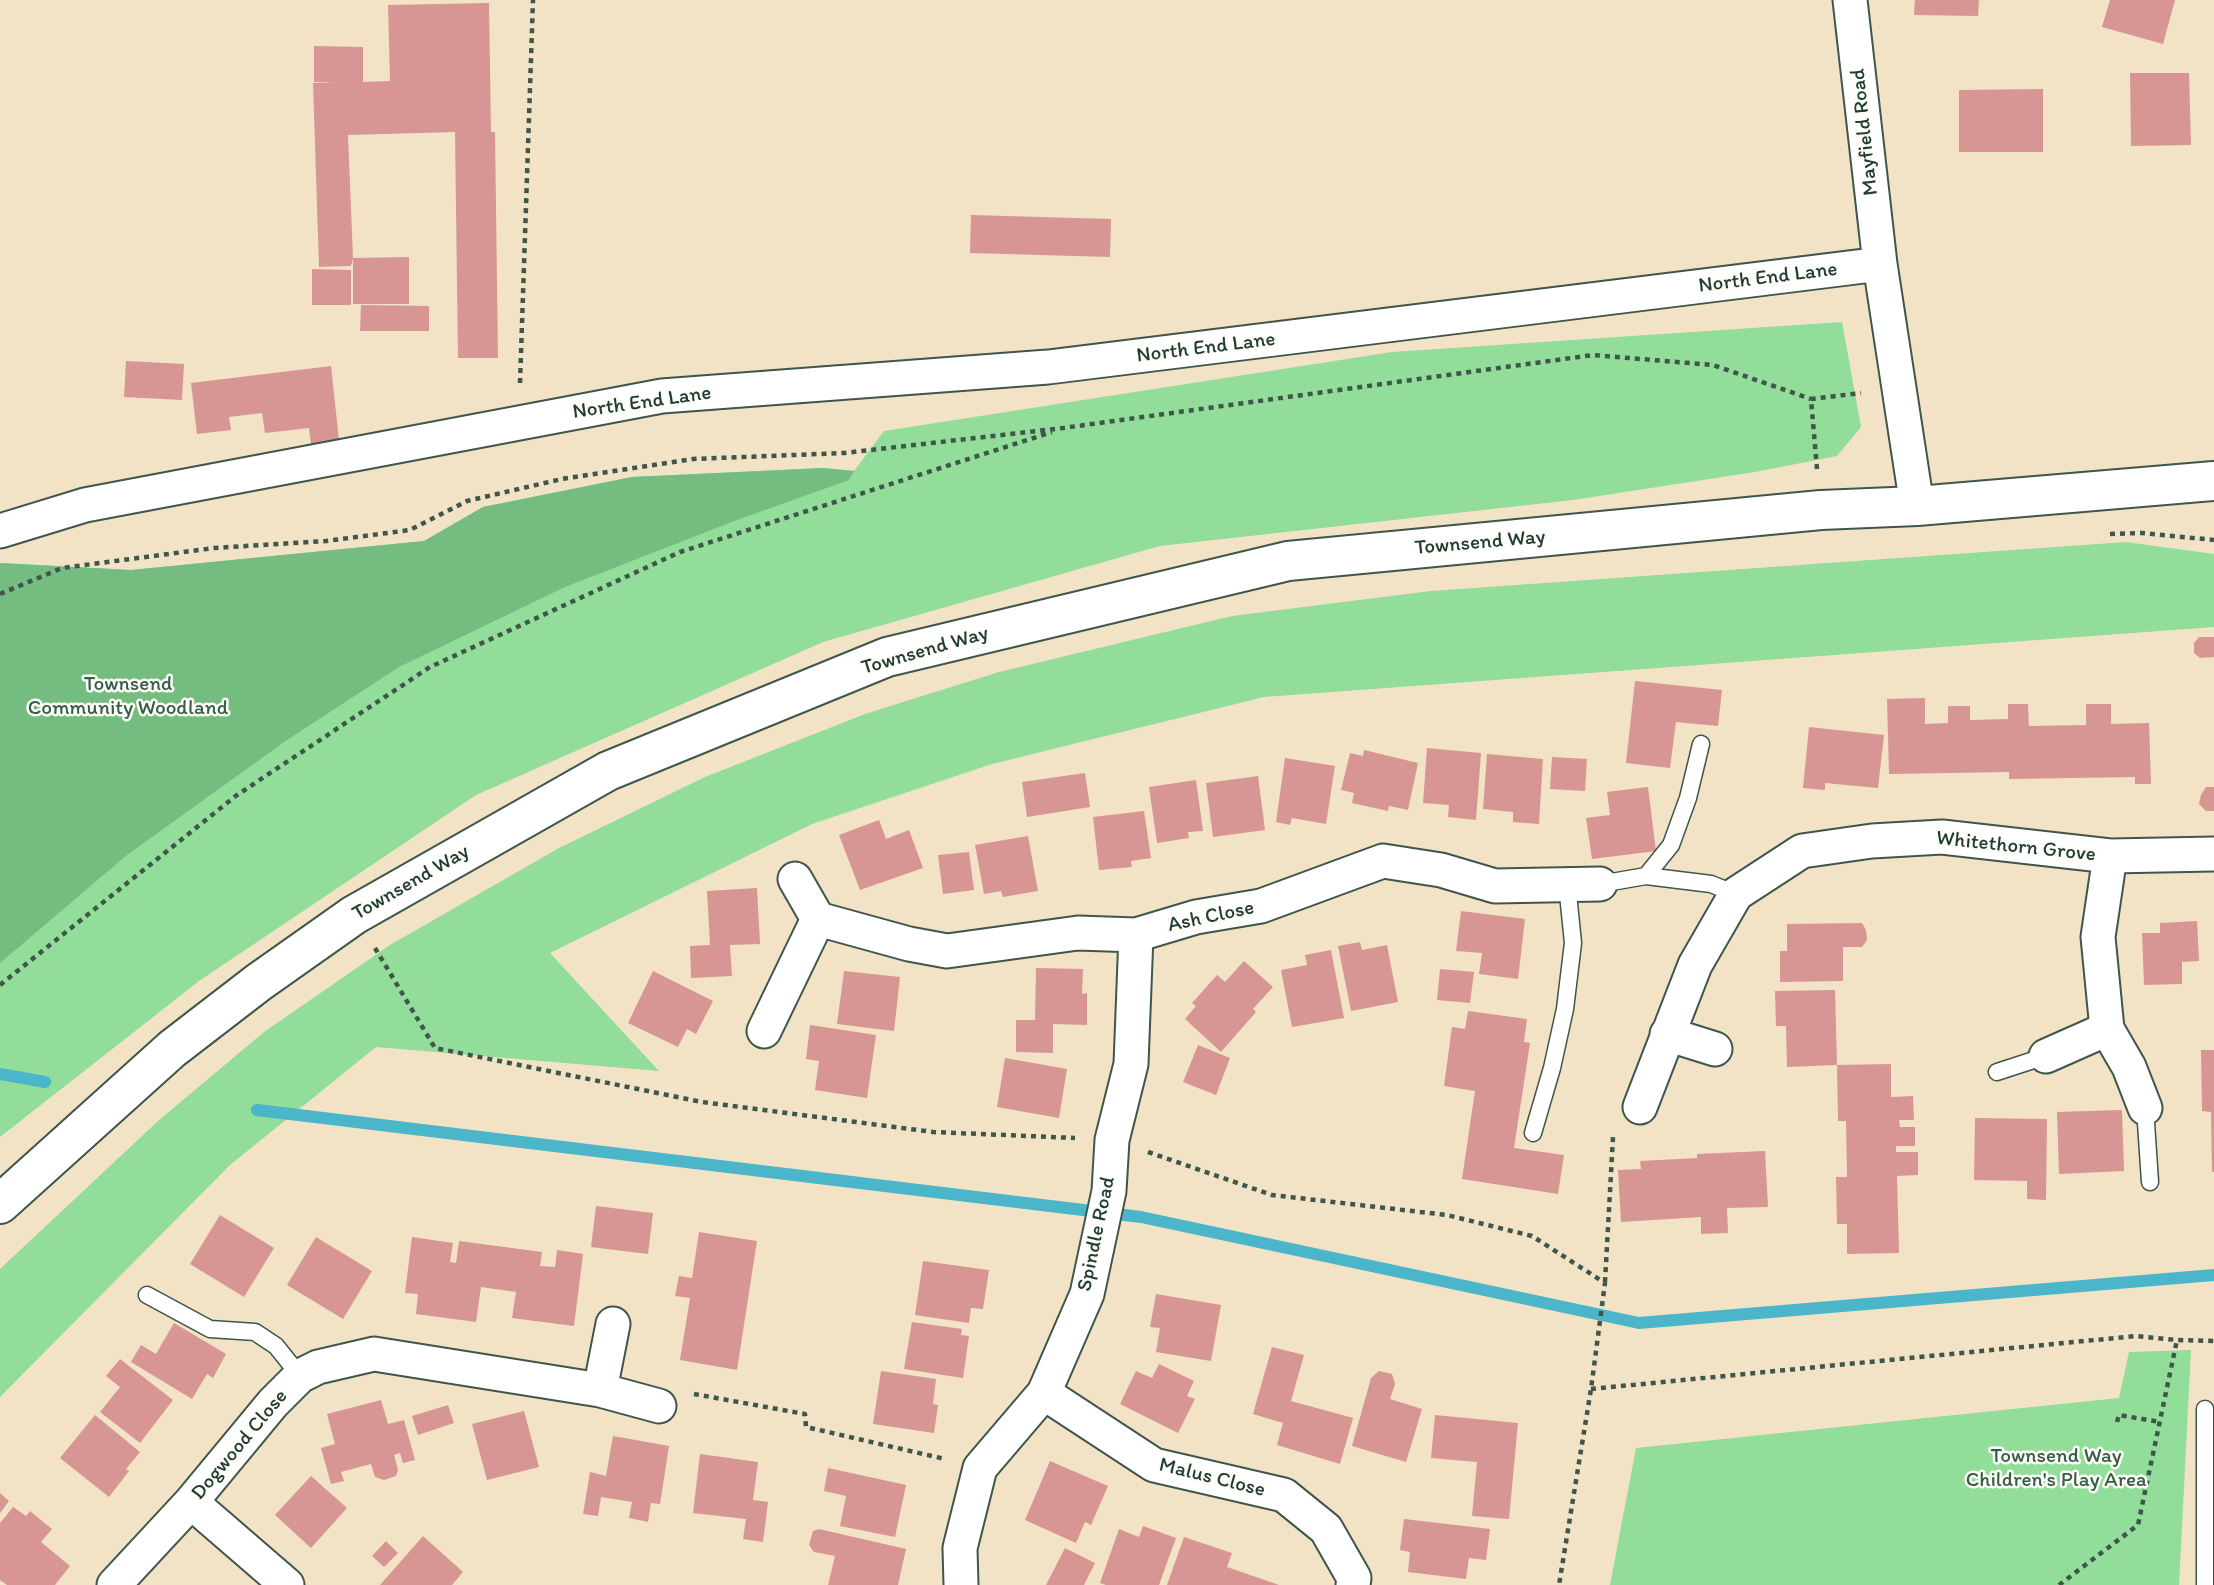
<!DOCTYPE html>
<html>
<head>
<meta charset="utf-8">
<style>
	body { margin:0 }
	canvas { display:block; background:#f2e2c6 }
</style>
</head>
<body>
<canvas width="2214" height="1585"></canvas>
<script>
const ctx = document.querySelector('canvas').getContext('2d');
ctx.lineJoin = 'round';
function fillPath(path, color) { ctx.fillStyle = color; ctx.fill(path, 'evenodd'); }
const shape = rows => new Path2D(rows.map(r => 'M' + r).join(''));
function stroke(path, color, width, dash) { ctx.strokeStyle = color; ctx.lineWidth = width; ctx.lineCap = dash ? 'butt' : 'round'; ctx.setLineDash(dash || []); ctx.stroke(path); }
function drawText(font, color, halo, rows, align = 'center') {
  ctx.font = font + ' Itim,sans-serif'; ctx.lineWidth = 5; ctx.setLineDash([]); ctx.textBaseline = 'middle'; ctx.strokeStyle = halo; ctx.fillStyle = color; for (const [text, x, y, turn = 0] of rows) {
    ctx.save(); ctx.translate(x, y); ctx.rotate((+turn || 0) * Math.PI / 180); ctx.textAlign = isNaN(turn) ? turn : align; if (halo) ctx.strokeText(text, 0, 0); ctx.fillText(text, 0, 0); ctx.restore();
  }
}
const green = shape([
	[1842,322,1861,427,1837,456,1755,472,1573,500,1160,546,823,642,476,795,199,981,0,1137,0,563,131,570,424,541,483,507,632,477,823,468,854,471,884,431,1392,352],
	[2126,542,2214,554,2214,627,1264,697,992,764,812,824,550,953,659,1071,376,1047,230,1165,0,1397,0,1269,158,1121,264,1032,390,945,559,848,705,777,865,714,999,672,1232,616,1431,591],
	[2191,1350,2179,1585,1610,1585,1636,1448,2119,1398,2129,1352]
]);
const forest = shape([
	[823,468,854,471,849,480,737,520,565,587,399,667,287,740,127,855,0,963,0,563,131,570,424,541,483,507,632,477]
]);
const stream = shape([
	[0,1074,45,1082],
	[257,1110,1141,1217,1639,1323,2214,1275]
]);
const building = shape([
	[1915,0,1979,0,1978,16,1914,15],
	[2110,0,2175,0,2163,44,2102,27],
	[489,3,491,132,495,132,498,358,458,358,455,132,348,135,353,258,351,266,319,267,313,83,335,82,314,82,314,46,363,47,363,82,390,81,388,5],
	[2130,73,2189,73,2191,145,2131,146],
	[2043,89,2043,152,1959,152,1959,90],
	[971,215,1111,219,1110,257,970,253],
	[409,257,409,304,353,304,353,258],
	[312,269,351,270,351,305,312,305],
	[361,305,429,306,429,331,360,331],
	[126,361,184,364,182,400,124,397],
	[331,366,339,440,311,444,309,428,265,433,262,413,229,417,231,430,197,434,191,383],
	[2199,637,2214,637,2214,657,2200,658,2194,653,2194,643],
	[1635,681,1722,690,1718,726,1676,722,1670,768,1626,763],
	[1925,698,1925,724,1948,723,1948,706,1970,706,1970,720,2008,719,2008,704,2028,704,2029,726,2086,725,2086,704,2111,704,2111,724,2149,723,2151,784,2135,784,2135,777,2009,779,2009,772,1889,774,1887,699],
	[1809,727,1884,735,1878,788,1825,783,1825,790,1803,788],
	[1427,748,1481,753,1476,820,1448,817,1449,805,1423,803],
	[1364,750,1418,763,1408,810,1389,806,1388,811,1352,803,1354,793,1341,790,1350,753,1363,756],
	[1487,754,1543,759,1539,824,1513,822,1513,812,1483,809],
	[1552,757,1587,759,1585,791,1550,789],
	[1285,758,1335,766,1326,824,1292,818,1290,825,1276,822],
	[1085,773,1090,807,1027,817,1022,782],
	[1258,776,1265,830,1213,837,1206,783],
	[1196,780,1203,831,1188,832,1189,838,1157,843,1149,787],
	[1648,787,1656,851,1592,859,1586,818,1610,815,1607,792],
	[2206,787,2214,787,2214,811,2206,811,2199,804,2201,795],
	[1144,811,1151,858,1131,861,1132,867,1099,870,1093,817],
	[879,820,886,839,909,830,923,868,860,890,839,835],
	[1028,836,1038,891,1003,897,1001,891,984,894,975,845],
	[969,852,974,890,943,894,938,855],
	[757,888,760,944,730,945,732,976,691,978,690,946,710,945,707,891],
	[1461,911,1525,919,1518,979,1479,974,1482,953,1456,951],
	[2197,921,2199,961,2182,962,2182,984,2144,985,2142,933,2160,933,2160,923],
	[1862,923,1866,930,1867,940,1862,947,1843,947,1843,981,1780,982,1780,951,1787,951,1787,924],
	[1360,942,1362,950,1387,945,1398,1002,1351,1011,1338,946],
	[1331,950,1344,1018,1292,1027,1281,970,1307,965,1305,955],
	[1244,961,1273,987,1253,1009,1256,1012,1221,1052,1185,1019,1196,1006,1192,1003,1217,975,1225,982],
	[1036,968,1083,969,1082,994,1087,993,1087,1025,1053,1024,1053,1053,1016,1052,1016,1020,1035,1020],
	[1440,969,1474,972,1470,1003,1437,1000],
	[653,971,713,1001,696,1034,687,1029,678,1047,628,1023],
	[844,971,900,977,894,1031,837,1024],
	[1835,990,1837,1065,1787,1067,1786,1026,1776,1026,1775,991],
	[1468,1011,1527,1019,1524,1042,1530,1043,1514,1148,1564,1155,1558,1194,1462,1179,1475,1091,1444,1086,1452,1027,1465,1029],
	[810,1025,876,1035,867,1098,815,1090,819,1061,806,1059],
	[1198,1045,1230,1058,1216,1095,1183,1082],
	[2201,1050,2214,1050,2214,1172,2212,1172,2211,1112,2202,1111],
	[1005,1058,1067,1069,1059,1118,997,1107],
	[1891,1064,1891,1097,1913,1096,1914,1120,1899,1120,1900,1127,1915,1127,1915,1146,1896,1146,1896,1152,1918,1152,1918,1175,1897,1176,1899,1253,1847,1254,1847,1224,1837,1224,1836,1177,1847,1177,1846,1121,1838,1121,1837,1065],
	[2122,1110,2124,1171,2059,1174,2057,1112],
	[1975,1118,2047,1119,2046,1200,2027,1199,2027,1181,1974,1180],
	[1765,1151,1768,1207,1727,1208,1728,1233,1701,1234,1701,1217,1621,1222,1618,1170,1641,1169,1640,1161,1697,1158,1697,1154],
	[596,1206,653,1213,648,1254,591,1247],
	[220,1215,274,1248,244,1297,190,1264],
	[699,1232,757,1241,737,1370,680,1360,690,1298,675,1296,679,1276,692,1278],
	[316,1237,372,1271,343,1319,287,1285],
	[412,1237,453,1243,450,1262,456,1263,459,1241,542,1252,540,1266,555,1267,557,1250,583,1254,574,1326,512,1318,516,1292,481,1287,476,1322,416,1314,418,1294,405,1293],
	[923,1261,989,1270,983,1309,971,1308,969,1323,915,1315],
	[1156,1294,1221,1305,1211,1361,1156,1352,1160,1328,1150,1327],
	[912,1322,962,1329,961,1335,969,1336,963,1378,904,1369],
	[174,1323,226,1354,213,1378,207,1374,192,1399,131,1362,141,1345,156,1354],
	[1272,1347,1304,1355,1291,1401,1353,1418,1340,1464,1277,1445,1283,1423,1253,1414],
	[120,1359,173,1400,140,1443,100,1412,120,1387,106,1376],
	[1159,1364,1194,1381,1187,1396,1195,1399,1178,1433,1120,1404,1136,1371,1152,1378],
	[881,1371,936,1379,933,1404,938,1405,934,1433,873,1424],
	[1379,1371,1392,1374,1395,1384,1390,1399,1422,1409,1406,1462,1352,1446,1371,1378],
	[381,1400,388,1424,404,1420,415,1460,403,1463,400,1453,394,1455,398,1470,396,1476,384,1480,375,1477,371,1464,341,1472,344,1481,331,1484,321,1448,335,1444,327,1414],
	[448,1405,454,1423,418,1435,412,1416],
	[524,1411,539,1467,487,1480,472,1424],
	[95,1415,140,1452,126,1469,129,1471,109,1497,60,1458],
	[1435,1415,1518,1423,1509,1519,1472,1516,1477,1462,1431,1458],
	[613,1436,669,1446,660,1504,651,1503,648,1522,629,1518,632,1502,601,1497,598,1516,583,1514,590,1472,606,1476],
	[700,1454,758,1462,753,1500,768,1502,763,1542,743,1539,746,1519,693,1513],
	[1050,1461,1108,1486,1091,1525,1085,1522,1076,1543,1025,1520],
	[828,1468,906,1485,895,1537,840,1526,846,1496,824,1491],
	[311,1476,347,1508,311,1548,275,1515],
	[0,1493,9,1501,0,1513],
	[13,1507,26,1516,30,1511,52,1529,41,1542,70,1566,55,1585,7,1585,0,1580,0,1523],
	[1404,1519,1490,1529,1486,1560,1469,1558,1466,1579,1408,1572,1410,1552,1400,1550],
	[1143,1526,1176,1538,1159,1585,1106,1585,1100,1583,1119,1529,1139,1537],
	[819,1529,906,1549,898,1585,828,1585,835,1556,814,1552,809,1545,813,1531],
	[423,1536,463,1572,452,1585,380,1585],
	[1184,1537,1232,1553,1227,1567,1279,1585,1167,1585],
	[386,1541,398,1553,384,1567,372,1556],
	[1065,1548,1095,1563,1084,1585,1046,1585]
]);
const path = shape([
	[520,383,533,0],
	[1817,469,1811,399,1861,393],
	[2110,534,2142,533,2214,540],
	[0,594,62,568,214,548,326,541,410,530,467,501,562,479,693,459,844,453,1063,428,1593,355,1713,365,1811,399],
	[375,948,435,1048,702,1102,933,1132,1075,1138],
	[0,985,237,795,430,667,680,552,1052,432],
	[1148,1152,1272,1195,1447,1215,1532,1236,1605,1283,1591,1389,1559,1585],
	[1605,1282,1613,1137,1615,1135],
	[1591,1389,2136,1336,2177,1340,2214,1341],
	[694,1394,805,1414,806,1427,945,1459],
	[2117,1422,2119,1415,2160,1422],
	[2059,1585,2138,1525,2177,1340]
]);
const service = shape([
	[1646,876,1671,845,1688,798,1701,744],
	[1600,884,1646,876,1711,884,1736,894],
	[1997,1072,2046,1056],
	[2145,1108,2150,1182],
	[1533,1133,1552,1068,1565,1009,1573,943,1567,884],
	[147,1295,210,1329,255,1332,276,1346,300,1376],
	[2205,1585,2205,1409]
]);
const minor = shape([
	[1850,0,1880,264,1917,506],
	[0,531,85,505,662,396,1048,367,1880,264],
	[2110,856,2098,937,2107,1029,2129,1067,2145,1108],
	[795,879,818,919,909,944,947,951,1078,933,1136,935,1196,917,1261,906,1383,861,1441,870,1495,886,1600,884],
	[764,1031,818,919],
	[1667,1034,1715,1049],
	[2046,1056,2107,1029],
	[1640,1107,1695,965,1736,894,1802,851,1872,841,1942,837,2110,856,2214,854],
	[600,1390,613,1324],
	[1044,1393,1154,1465,1284,1495,1326,1529,1354,1578,1353,1585],
	[191,1502,287,1585],
	[114,1585,191,1502,273,1403,300,1376,318,1367,374,1354,600,1390,659,1406],
	[961,1585,960,1548,980,1468,1044,1393,1087,1294,1109,1191,1112,1140,1131,1064,1136,935]
]);
const secondary = shape([
	[0,1204,172,1049,259,982,354,915,608,771,887,657,1288,561,1821,510,1917,506,2214,481]
]);
const streetNames = [
	["Mayfield Road",1865,132,-96],
	["North End Lane",1768,278,-7],
	["North End Lane",1206,348,-7],
	["North End Lane",642,403,-8],
	["Townsend Way",1480,543,-5],
	["Townsend Way",925,651,-16],
	["Whitethorn Grove",2016,847,6],
	["Townsend Way",411,883,-30],
	["Ash Close",1211,917,-12],
	["Spindle Road",1097,1234,-78],
	["Dogwood Close",240,1445,-50],
	["Malus Close",1212,1478,14]
];
const parkNames = [
	["Townsend",128,685],
	["Community Woodland",128,709],
	["Townsend Way",2056,1457],
	["Children's Play Area",2056,1481]
];
fillPath(green, '#92dd99');
fillPath(forest, '#75bc81');
stroke(stream, '#4bb5c9', 12);
fillPath(building, '#d79694');
stroke(service, '#3f564a', 19);
stroke(minor, '#3f564a', 37);
stroke(secondary, '#3f564a', 42);
stroke(path, '#3f564a', 4.5, [5, 5]);
stroke(service, '#fff', 16);
stroke(minor, '#fff', 33);
stroke(secondary, '#fff', 38);
drawText('21px', '#1f3d34', '#fdfcf7', streetNames);
drawText('21px', '#365d48', '#fdfcf7', parkNames);
</script>
</body>
</html>
